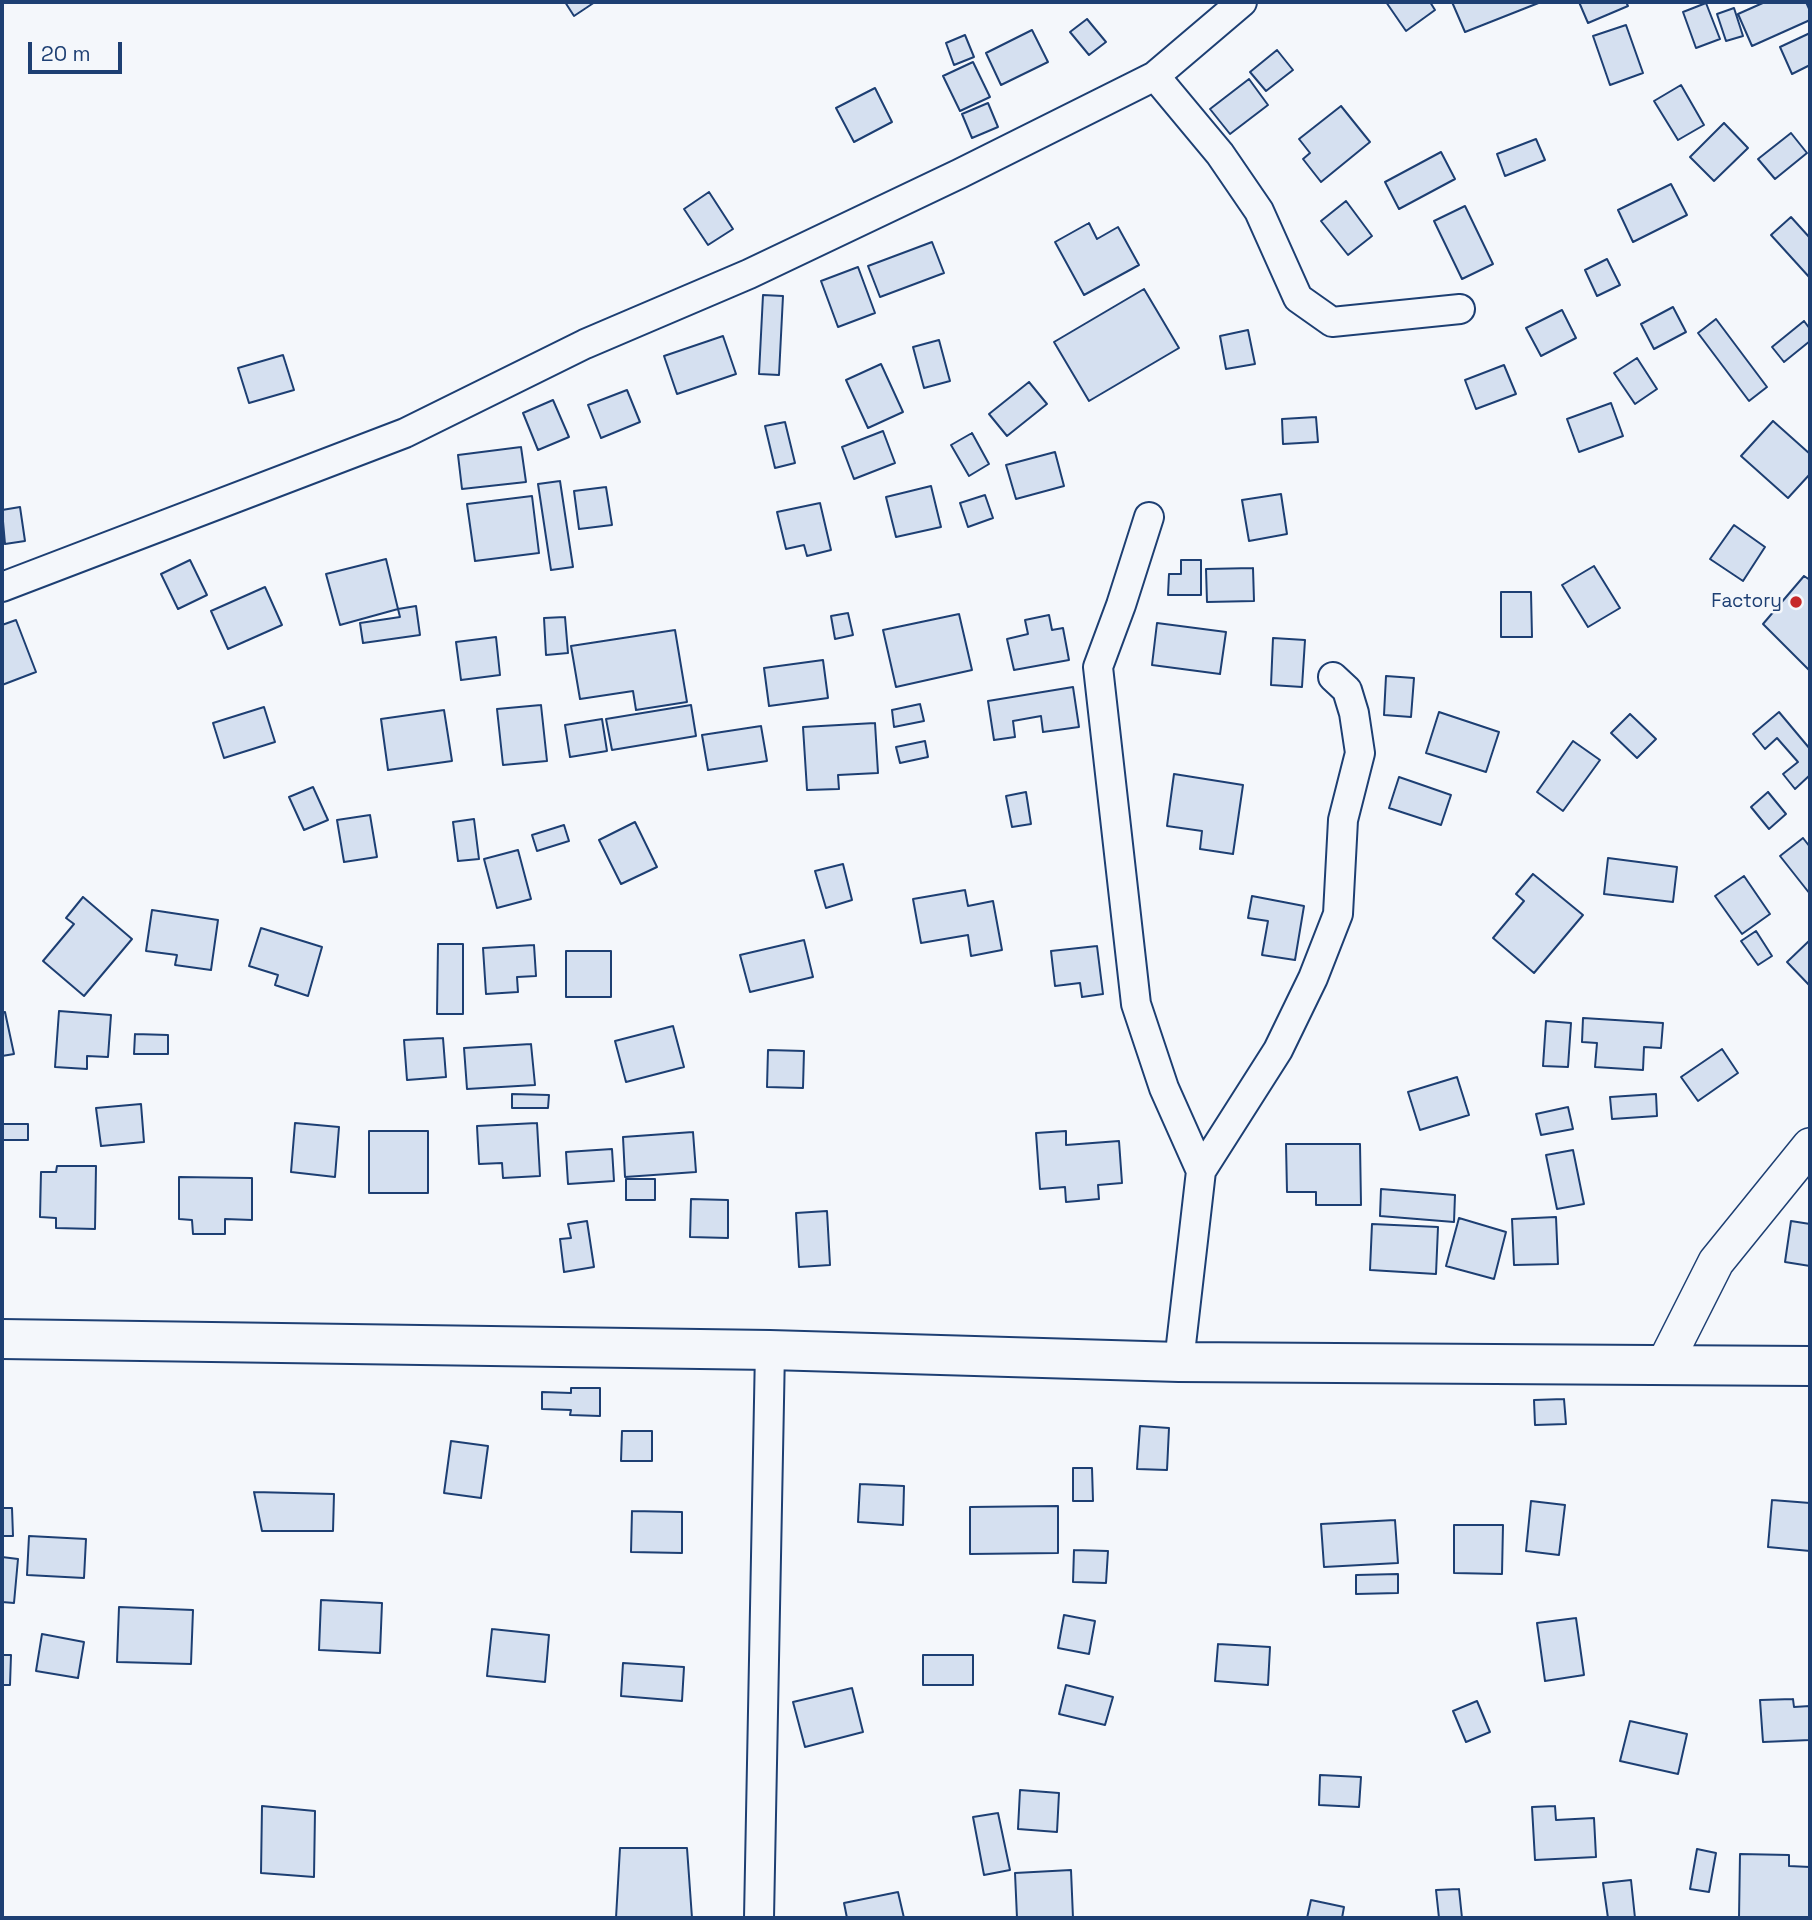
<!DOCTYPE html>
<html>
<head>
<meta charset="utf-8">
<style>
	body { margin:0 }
	#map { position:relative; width:1812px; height:1920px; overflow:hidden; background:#f4f7fb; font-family:"Space Grotesk",sans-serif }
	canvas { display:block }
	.frame { position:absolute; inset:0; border:4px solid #1d3f73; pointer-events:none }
	.scale { position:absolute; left:28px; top:42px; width:94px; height:32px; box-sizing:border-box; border:4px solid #1d3f73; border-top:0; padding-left:9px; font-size:21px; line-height:24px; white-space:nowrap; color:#1d3f73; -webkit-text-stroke:5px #f4f7fb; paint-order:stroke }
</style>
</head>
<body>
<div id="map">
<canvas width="1812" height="1920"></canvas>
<div class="frame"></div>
<div class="scale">20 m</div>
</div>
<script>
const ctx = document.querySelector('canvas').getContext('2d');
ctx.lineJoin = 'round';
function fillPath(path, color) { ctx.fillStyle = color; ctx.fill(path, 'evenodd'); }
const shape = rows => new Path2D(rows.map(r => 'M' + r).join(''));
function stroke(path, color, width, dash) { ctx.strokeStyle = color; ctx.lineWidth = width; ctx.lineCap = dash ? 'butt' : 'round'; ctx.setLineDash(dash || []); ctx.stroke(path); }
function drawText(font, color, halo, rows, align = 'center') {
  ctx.font = font + ' "Space Grotesk",sans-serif'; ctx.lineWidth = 5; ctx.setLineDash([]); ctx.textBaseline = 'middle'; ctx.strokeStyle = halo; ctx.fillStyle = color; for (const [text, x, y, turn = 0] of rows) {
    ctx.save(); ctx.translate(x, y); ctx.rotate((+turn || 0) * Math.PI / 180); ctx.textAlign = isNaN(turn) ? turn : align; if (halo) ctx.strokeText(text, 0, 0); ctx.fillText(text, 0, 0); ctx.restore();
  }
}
const building = shape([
	[565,2,595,2,574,16,565,2],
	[1386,2,1430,2,1435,10,1406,31,1386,2],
	[1452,2,1541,2,1465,32,1452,2],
	[1579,2,1626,2,1628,6,1588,23,1579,2],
	[1765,2,1806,2,1810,11,1810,20,1752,46,1738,14,1765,2],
	[1706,3,1720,39,1696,48,1683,12,1706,3],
	[1734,8,1743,36,1726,41,1717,14,1734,8],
	[1087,19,1106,42,1089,55,1070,32,1087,19],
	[1626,25,1643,73,1610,85,1593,36,1626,25],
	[1032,30,1048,62,1001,85,986,53,1032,30],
	[1810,33,1810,65,1792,74,1780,47,1810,33],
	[965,35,974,57,954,65,946,43,965,35],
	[1277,50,1293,70,1266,91,1250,72,1277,50],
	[973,62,990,97,960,111,943,76,973,62],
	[1249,79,1268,105,1230,134,1210,109,1249,79],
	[1681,85,1704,125,1678,140,1654,101,1681,85],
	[875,88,892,122,854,142,836,108,875,88],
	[988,103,998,127,972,138,962,114,988,103],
	[1341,106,1370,142,1321,182,1303,159,1310,153,1299,139,1341,106],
	[1724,123,1748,148,1714,181,1690,157,1724,123],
	[1791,133,1807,153,1775,179,1758,159,1791,133],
	[1536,139,1545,160,1505,176,1497,154,1536,139],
	[1441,152,1455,179,1399,209,1385,182,1441,152],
	[1671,184,1687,215,1633,242,1618,210,1671,184],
	[709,192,733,229,708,245,684,209,709,192],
	[1346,201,1372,236,1348,255,1321,221,1346,201],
	[1465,206,1493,264,1462,279,1434,221,1465,206],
	[1791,217,1810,238,1810,278,1771,235,1791,217],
	[1089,223,1097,239,1118,227,1139,265,1084,295,1055,242,1089,223],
	[932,242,944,273,880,297,868,266,932,242],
	[1607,259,1620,285,1597,296,1585,270,1607,259],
	[858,267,875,313,838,327,821,281,858,267],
	[1144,289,1179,348,1089,401,1054,342,1144,289],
	[763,295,783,296,779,375,759,374,763,295],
	[1673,307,1686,332,1654,349,1641,324,1673,307],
	[1562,310,1576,338,1541,356,1526,328,1562,310],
	[1716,319,1767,387,1749,401,1698,333,1716,319],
	[1804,321,1810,329,1810,341,1784,362,1772,347,1804,321],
	[1248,330,1255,364,1226,369,1220,336,1248,330],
	[723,336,736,374,677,394,664,356,723,336],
	[939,340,950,381,924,388,913,347,939,340],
	[283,355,294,390,249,403,238,368,283,355],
	[1637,358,1657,389,1635,404,1614,373,1637,358],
	[881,364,903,412,868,428,846,380,881,364],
	[1504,365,1516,394,1476,409,1465,380,1504,365],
	[1029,382,1047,404,1007,436,989,414,1029,382],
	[627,390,640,422,601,438,588,405,627,390],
	[553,400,569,437,538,450,523,413,553,400],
	[1611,403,1623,436,1579,452,1567,419,1611,403],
	[1316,417,1318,442,1283,444,1282,419,1316,417],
	[1773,421,1810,454,1810,474,1788,498,1741,456,1773,421],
	[785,422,795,463,775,468,765,426,785,422],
	[883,431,895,463,854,479,842,447,883,431],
	[972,433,989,464,969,476,951,445,972,433],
	[521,447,526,482,462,489,458,455,521,447],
	[1055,452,1064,486,1016,499,1006,465,1055,452],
	[560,481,573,567,551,570,538,484,560,481],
	[931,486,941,527,896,537,886,497,931,486],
	[606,487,612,525,579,529,574,491,606,487],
	[1281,494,1287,534,1249,541,1242,500,1281,494],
	[985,495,993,518,968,527,960,503,985,495],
	[532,496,539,553,475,561,467,504,532,496],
	[820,503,831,550,807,556,804,545,786,549,777,512,820,503],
	[20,507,25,541,5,544,2,510,20,507],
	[1734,525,1765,547,1743,581,1710,559,1734,525],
	[386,559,398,609,340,625,326,574,386,559],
	[190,560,207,595,178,609,161,574,190,560],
	[1181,560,1201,560,1201,595,1168,595,1169,574,1181,574,1181,560],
	[1594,566,1620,608,1588,627,1562,585,1594,566],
	[1253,568,1254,601,1207,602,1206,569,1253,568],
	[1804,576,1810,580,1810,671,1763,624,1804,576],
	[265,587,282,625,228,649,211,611,265,587],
	[1501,592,1531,592,1532,637,1501,637,1501,592],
	[416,606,420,635,363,643,360,623,400,617,398,609,416,606],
	[848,613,853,635,835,639,831,616,848,613],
	[959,614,972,670,896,687,883,630,959,614],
	[1049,615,1052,630,1063,628,1069,660,1014,670,1007,639,1028,634,1025,620,1049,615],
	[565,617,568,653,546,655,544,618,565,617],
	[16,620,36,672,2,685,2,625,16,620],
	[1157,623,1226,632,1220,674,1152,665,1157,623],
	[675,630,687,702,636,710,633,691,580,699,571,646,675,630],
	[496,637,500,675,461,680,456,642,496,637],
	[1273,638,1305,640,1302,687,1271,685,1273,638],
	[823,660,828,698,769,706,764,668,823,660],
	[1386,676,1414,678,1411,717,1384,715,1386,676],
	[1073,687,1079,727,1043,732,1041,716,1013,721,1015,737,994,740,988,701,1073,687],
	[920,704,924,721,894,727,892,710,920,704],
	[541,705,547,761,503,765,497,709,541,705],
	[691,705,696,736,612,750,606,719,691,705],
	[264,707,275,742,224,758,213,723,264,707],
	[444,710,452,761,388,770,381,719,444,710],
	[1439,712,1499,732,1486,772,1426,753,1439,712],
	[1779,712,1810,749,1810,775,1795,789,1783,774,1798,762,1777,738,1765,749,1753,734,1779,712],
	[1630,714,1656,739,1637,758,1611,733,1630,714],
	[602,719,607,751,570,757,565,725,602,719],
	[875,723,878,773,838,775,839,789,807,790,803,727,875,723],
	[761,726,767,761,708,770,702,735,761,726],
	[925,741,928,757,900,763,896,747,925,741],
	[1573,741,1600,760,1563,811,1537,792,1573,741],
	[1174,774,1243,785,1233,854,1200,849,1202,831,1167,826,1174,774],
	[1399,777,1451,795,1441,825,1389,808,1399,777],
	[313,787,328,820,304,830,289,797,313,787],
	[1026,792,1031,824,1012,827,1006,796,1026,792],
	[1768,792,1786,814,1769,829,1751,807,1768,792],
	[370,815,377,857,344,862,337,820,370,815],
	[474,819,479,859,458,861,453,822,474,819],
	[635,822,657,867,621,884,599,840,635,822],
	[564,825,569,841,537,851,532,835,564,825],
	[1803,838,1810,847,1810,894,1780,856,1803,838],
	[518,850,531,899,497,908,484,859,518,850],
	[1608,858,1677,867,1673,902,1604,894,1608,858],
	[843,864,852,900,826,908,815,871,843,864],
	[1533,874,1583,915,1534,973,1493,938,1524,901,1516,894,1533,874],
	[1744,876,1770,914,1742,934,1715,896,1744,876],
	[965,890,968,906,993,901,1002,950,971,956,968,935,921,943,913,899,965,890],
	[1252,896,1304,906,1295,960,1262,955,1268,921,1248,918,1252,896],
	[83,897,132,939,84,996,43,961,74,924,66,918,83,897],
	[152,910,218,920,211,970,175,965,177,955,146,951,152,910],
	[261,928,322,947,308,996,275,985,278,975,249,966,261,928],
	[1756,931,1772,956,1758,965,1741,941,1756,931],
	[804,940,813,977,750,992,740,955,804,940],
	[1810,940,1810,986,1787,962,1810,940],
	[438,944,463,944,463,1014,437,1014,438,944],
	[534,945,536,976,517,977,518,992,486,994,483,948,534,945],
	[1097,946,1103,994,1082,997,1080,983,1055,986,1051,951,1097,946],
	[566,951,611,951,611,997,566,997,566,951],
	[59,1011,111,1015,108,1057,87,1056,87,1069,55,1067,59,1011],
	[5,1012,14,1054,2,1056,2,1013,5,1012],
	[1583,1018,1663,1023,1661,1048,1644,1047,1643,1070,1595,1067,1597,1043,1582,1042,1583,1018],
	[1546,1021,1571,1023,1568,1067,1543,1066,1546,1021],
	[673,1026,684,1067,626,1082,615,1041,673,1026],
	[135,1034,168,1035,168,1054,134,1054,135,1034],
	[443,1038,446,1077,407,1080,404,1040,443,1038],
	[531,1044,535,1085,467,1089,464,1048,531,1044],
	[1722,1049,1738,1073,1698,1101,1681,1077,1722,1049],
	[768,1050,804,1051,803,1088,767,1087,768,1050],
	[1457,1077,1469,1115,1420,1130,1408,1092,1457,1077],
	[512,1094,549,1095,548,1108,512,1108,512,1094],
	[1656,1094,1657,1116,1612,1119,1610,1097,1656,1094],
	[141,1104,144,1142,101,1146,96,1108,141,1104],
	[1568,1107,1573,1129,1541,1135,1536,1114,1568,1107],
	[295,1123,339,1127,335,1177,291,1172,295,1123],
	[537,1123,540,1176,503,1178,502,1163,479,1164,477,1126,537,1123],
	[2,1124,28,1124,28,1140,2,1140,2,1124],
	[369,1131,428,1131,428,1193,369,1193,369,1131],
	[1066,1131,1066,1145,1119,1141,1122,1183,1098,1185,1099,1199,1066,1202,1065,1187,1040,1189,1036,1133,1066,1131],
	[693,1132,696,1172,625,1177,623,1137,693,1132],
	[1286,1144,1360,1144,1361,1205,1316,1205,1316,1192,1287,1192,1286,1144],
	[612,1149,614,1181,568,1184,566,1152,612,1149],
	[1573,1150,1584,1204,1557,1209,1546,1155,1573,1150],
	[57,1166,96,1166,95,1229,56,1228,56,1218,40,1217,41,1172,56,1172,57,1166],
	[179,1177,252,1178,252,1220,225,1219,225,1234,193,1234,192,1220,179,1219,179,1177],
	[626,1179,655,1179,655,1200,626,1200,626,1179],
	[1381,1189,1455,1195,1454,1222,1380,1216,1381,1189],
	[691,1199,728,1200,728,1238,690,1237,691,1199],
	[827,1211,830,1265,799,1267,796,1213,827,1211],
	[1556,1217,1558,1264,1514,1265,1512,1219,1556,1217],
	[1459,1218,1506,1232,1494,1279,1446,1266,1459,1218],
	[587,1221,594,1267,564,1272,560,1239,571,1238,568,1224,587,1221],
	[1791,1221,1810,1224,1810,1266,1785,1262,1791,1221],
	[1372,1224,1438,1227,1436,1274,1370,1270,1372,1224],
	[571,1388,600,1388,600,1416,570,1415,571,1410,542,1409,542,1392,571,1393,571,1388],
	[1564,1399,1566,1424,1535,1425,1534,1400,1564,1399],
	[1140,1426,1169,1428,1167,1470,1137,1469,1140,1426],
	[622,1431,652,1431,652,1461,621,1461,622,1431],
	[451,1441,488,1446,481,1498,444,1493,451,1441],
	[1073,1468,1092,1468,1093,1501,1073,1501,1073,1468],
	[860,1484,904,1486,903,1525,858,1522,860,1484],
	[254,1492,334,1494,333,1531,262,1531,254,1492],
	[1772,1500,1810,1503,1810,1551,1768,1547,1772,1500],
	[1531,1501,1565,1505,1559,1555,1526,1551,1531,1501],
	[1058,1506,1058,1553,970,1554,970,1507,1058,1506],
	[2,1508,12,1508,13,1536,2,1536,2,1508],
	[632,1511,682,1512,682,1553,631,1552,632,1511],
	[1395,1520,1398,1563,1324,1567,1321,1524,1395,1520],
	[1454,1525,1503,1525,1502,1574,1454,1573,1454,1525],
	[29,1536,86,1539,84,1578,27,1575,29,1536],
	[1074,1550,1108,1551,1106,1583,1073,1582,1074,1550],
	[2,1557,18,1559,14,1603,2,1602,2,1557],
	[1398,1574,1398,1593,1356,1594,1356,1575,1398,1574],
	[321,1600,382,1603,380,1653,319,1650,321,1600],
	[119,1607,193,1610,191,1664,117,1662,119,1607],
	[1064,1615,1095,1621,1089,1654,1058,1648,1064,1615],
	[1576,1618,1584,1675,1545,1681,1537,1623,1576,1618],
	[492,1629,549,1635,545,1682,487,1676,492,1629],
	[42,1634,84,1642,78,1678,36,1671,42,1634],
	[1218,1644,1270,1647,1268,1685,1215,1681,1218,1644],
	[2,1655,11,1655,10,1685,2,1685,2,1655],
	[923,1655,973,1655,973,1685,923,1685,923,1655],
	[623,1663,684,1667,682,1701,621,1696,623,1663],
	[1066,1685,1113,1697,1105,1725,1059,1714,1066,1685],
	[852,1688,863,1732,805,1747,793,1702,852,1688],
	[1793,1699,1794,1707,1810,1706,1810,1740,1763,1742,1760,1700,1793,1699],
	[1477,1701,1490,1732,1466,1742,1453,1711,1477,1701],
	[1630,1721,1687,1734,1678,1774,1620,1761,1630,1721],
	[1320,1775,1361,1777,1359,1807,1319,1805,1320,1775],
	[1020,1790,1059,1793,1057,1832,1018,1829,1020,1790],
	[262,1806,315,1811,314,1877,261,1873,262,1806],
	[1555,1806,1556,1820,1594,1818,1596,1857,1535,1860,1532,1807,1555,1806],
	[998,1813,1010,1870,984,1875,973,1817,998,1813],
	[620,1848,687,1848,692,1918,616,1918,620,1848],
	[1697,1849,1716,1853,1709,1892,1690,1889,1697,1849],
	[1740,1854,1789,1855,1789,1866,1810,1867,1810,1918,1739,1918,1740,1854],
	[1071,1870,1073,1918,1017,1918,1015,1873,1071,1870],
	[1631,1880,1635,1918,1608,1918,1603,1883,1631,1880],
	[1459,1889,1462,1918,1439,1918,1436,1890,1459,1889],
	[898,1892,904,1918,847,1918,844,1903,898,1892],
	[1311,1900,1344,1907,1342,1918,1307,1918,1311,1900]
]);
const minor = shape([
	[1155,76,1220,154,1259,211,1298,298,1332,322,1460,309],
	[1149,517,1121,605,1098,667,1136,1004,1164,1088,1201,1171,1179,1362],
	[2,587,405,433,585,344,749,274,959,174,1155,76,1242,2],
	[1201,1171,1278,1050,1313,978,1338,914,1343,820,1360,753,1354,713,1347,690,1333,677],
	[759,1918,770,1350]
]);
const tertiary = shape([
	[1664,1365,1716,1262,1810,1146]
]);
const primary = shape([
	[2,1339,770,1350,1179,1362,1810,1366]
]);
const markers = [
	[1796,602,7,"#c62828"]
];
const poiNames = [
	["Factory",1782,602]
];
fillPath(building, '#d5e0f0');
stroke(building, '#1d3f73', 2);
stroke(minor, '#1d3f73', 32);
stroke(tertiary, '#1d3f73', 38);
stroke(primary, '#1d3f73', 42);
stroke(minor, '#f4f7fb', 28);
stroke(tertiary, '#f4f7fb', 35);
stroke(primary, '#f4f7fb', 38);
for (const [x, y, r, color] of markers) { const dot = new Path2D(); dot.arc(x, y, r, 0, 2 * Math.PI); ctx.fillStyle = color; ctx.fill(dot); stroke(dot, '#f4f7fb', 2.5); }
drawText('19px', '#1d3f73', '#f4f7fb', poiNames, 'right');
</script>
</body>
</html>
